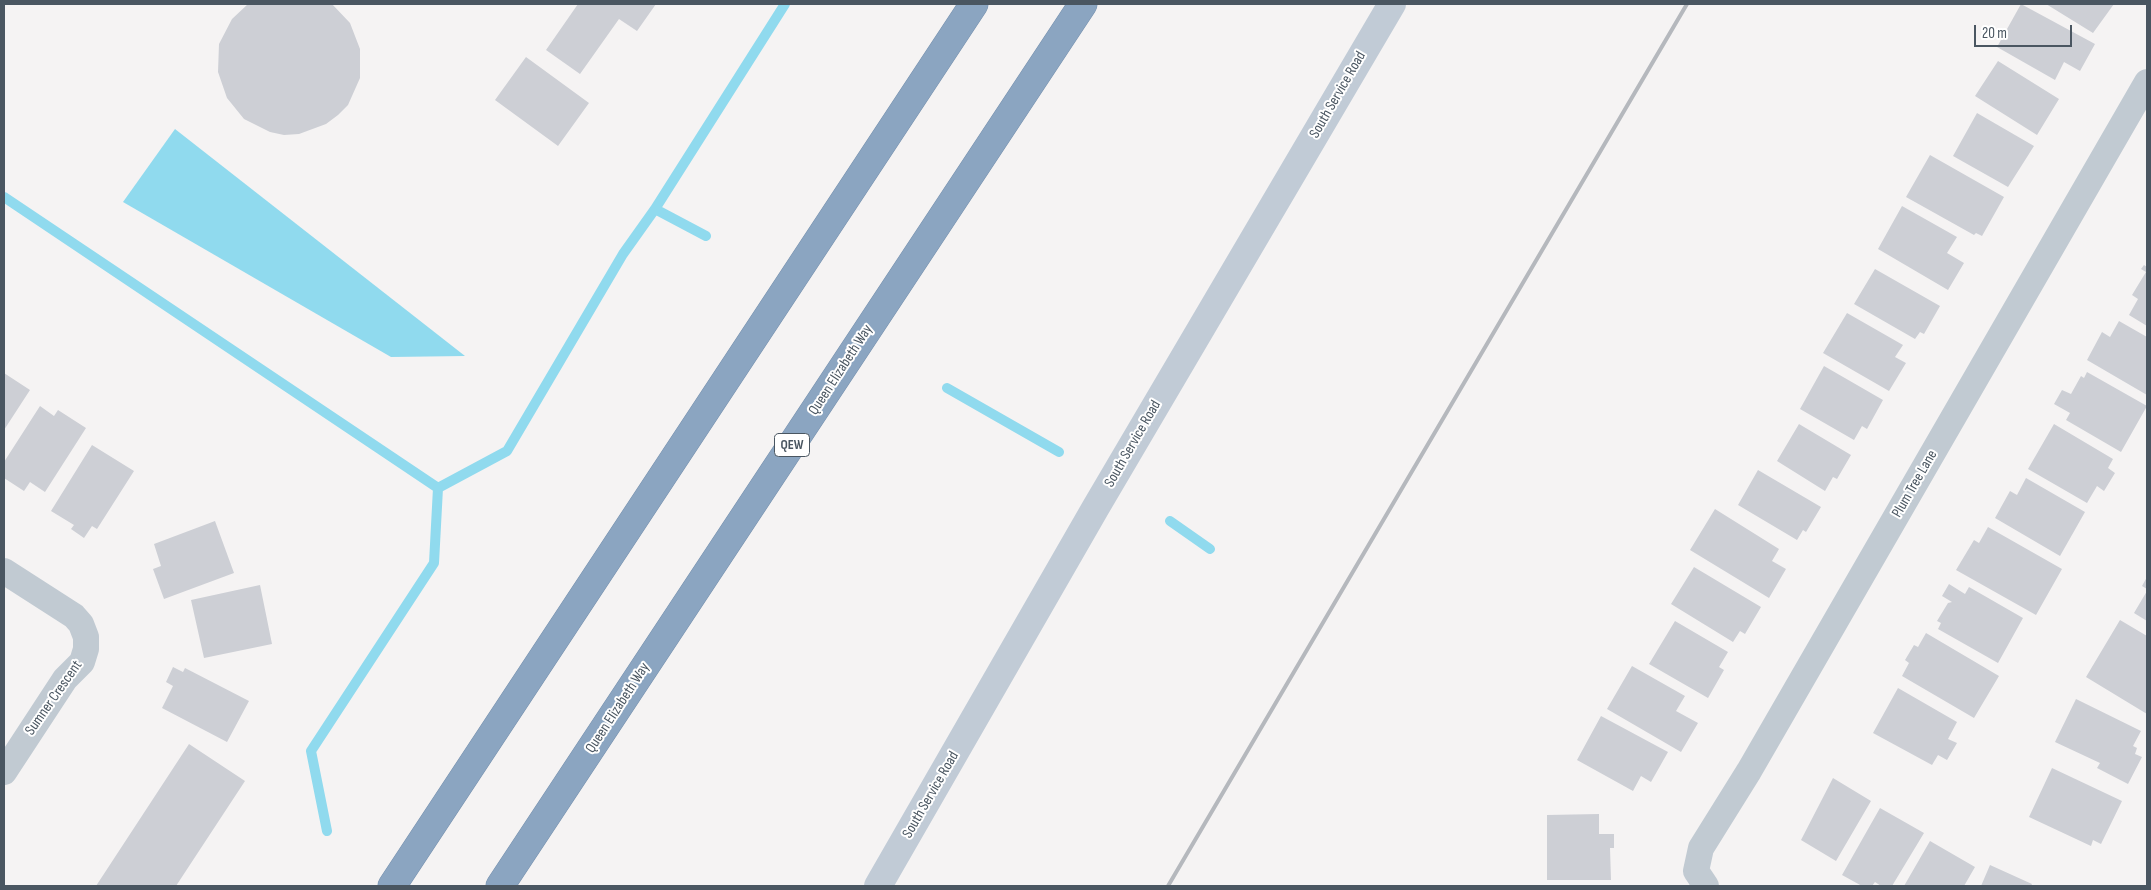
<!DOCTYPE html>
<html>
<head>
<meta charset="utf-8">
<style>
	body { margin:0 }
	#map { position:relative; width:2151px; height:890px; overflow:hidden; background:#f5f3f3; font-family:"Sofia Sans Condensed",sans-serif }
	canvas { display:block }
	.frame { position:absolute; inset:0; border:5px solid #4a5661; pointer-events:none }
	.scale { position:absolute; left:1974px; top:25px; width:98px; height:22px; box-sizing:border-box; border:2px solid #4a5661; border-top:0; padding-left:6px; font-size:15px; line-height:18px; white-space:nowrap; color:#4a5661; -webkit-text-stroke:4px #fff; paint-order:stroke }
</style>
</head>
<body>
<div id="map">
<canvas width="2151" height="890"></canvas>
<div class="frame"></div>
<div class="scale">20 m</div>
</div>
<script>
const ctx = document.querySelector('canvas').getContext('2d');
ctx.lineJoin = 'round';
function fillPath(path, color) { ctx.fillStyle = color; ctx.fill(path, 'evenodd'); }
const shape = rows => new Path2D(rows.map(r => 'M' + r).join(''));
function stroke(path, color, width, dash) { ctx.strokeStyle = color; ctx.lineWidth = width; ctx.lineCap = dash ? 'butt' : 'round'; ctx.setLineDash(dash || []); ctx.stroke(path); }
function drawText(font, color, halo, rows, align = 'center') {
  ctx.font = font + ' "Sofia Sans Condensed",sans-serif'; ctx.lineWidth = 4; ctx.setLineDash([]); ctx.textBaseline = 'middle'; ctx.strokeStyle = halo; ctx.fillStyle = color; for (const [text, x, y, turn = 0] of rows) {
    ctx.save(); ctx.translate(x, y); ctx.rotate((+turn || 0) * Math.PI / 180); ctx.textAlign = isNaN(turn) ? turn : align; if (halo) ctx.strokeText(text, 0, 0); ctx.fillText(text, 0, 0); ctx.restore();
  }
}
const water = shape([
	[175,129,465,356,391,357,123,202]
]);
const stream = shape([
	[4,197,438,488],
	[655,209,706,236],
	[947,388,1059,452],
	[438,488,507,451,623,254,655,209,785,4],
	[1170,521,1210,549],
	[327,831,311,751,434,563,438,488]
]);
const building = shape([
	[248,4,332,4,350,23,360,49,360,78,348,105,338,115,326,124,299,134,284,135,270,132,244,119,227,98,218,72,219,44,232,19],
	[578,4,656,4,637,31,619,19,580,74,546,50],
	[2021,4,2095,44,2080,71,2064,62,2055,80,1997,47],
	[2046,4,2114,4,2093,33],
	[526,57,589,103,558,146,495,100],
	[1998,61,2059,99,2037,135,1975,96],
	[1977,113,2034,146,2008,187,1953,156],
	[1930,155,2004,197,1982,236,1976,233,1974,235,1906,197],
	[1902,206,1957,237,1947,253,1964,263,1948,290,1878,249],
	[2144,265,2147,267,2147,326,2129,315,2138,299,2132,295,2146,272,2141,269],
	[1875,269,1940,306,1924,334,1920,332,1915,339,1854,304],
	[1847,313,1903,345,1895,357,1906,363,1889,391,1823,353],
	[2119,321,2147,337,2147,395,2087,360,2102,332,2110,337],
	[1824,366,1883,400,1867,429,1862,426,1854,440,1800,409],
	[2087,372,2147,406,2121,452,2066,420,2070,413,2054,404,2062,390,2071,394,2081,376,2084,378],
	[4,373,30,390,4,430],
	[40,406,54,416,58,410,86,428,45,492,30,482,24,491,4,478,4,462],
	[1799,424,1851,455,1837,479,1833,477,1825,491,1777,461],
	[2054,424,2113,459,2108,468,2115,473,2104,491,2097,486,2087,503,2028,469],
	[92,445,134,471,97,529,92,526,84,538,71,529,74,525,51,511],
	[1758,470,1821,507,1806,532,1803,530,1797,540,1738,505],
	[2026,478,2085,512,2060,556,1995,518,2010,491,2017,495],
	[1715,509,1779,549,1772,561,1786,569,1769,598,1690,550],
	[215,521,234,573,164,599,153,569,161,566,154,544],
	[1988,527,2062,569,2036,615,1956,570,1974,540,1979,543],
	[1694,567,1761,607,1745,634,1740,631,1733,642,1671,604],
	[2147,577,2147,589,2142,586],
	[1949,584,1965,594,1969,587,2023,618,1998,663,1938,629,1941,623,1937,621,1948,603,1952,602,1942,596],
	[260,585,272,644,204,658,191,600],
	[2147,591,2147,621,2134,613],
	[2120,620,2147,636,2147,714,2086,677],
	[1675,621,1728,652,1719,667,1724,670,1708,698,1649,664],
	[1926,633,1999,676,1974,718,1902,676,1909,663,1905,660,1914,645,1918,647],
	[1632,666,1685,696,1676,711,1698,723,1681,752,1607,709],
	[173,667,183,672,185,668,249,701,227,742,162,708,173,686,166,682],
	[1898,688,1957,722,1948,739,1957,743,1947,760,1938,755,1932,765,1873,733],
	[2076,699,2141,731,2133,746,2137,748,2135,754,2142,757,2128,784,2097,768,2100,763,2055,742],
	[1601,716,1668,752,1651,782,1641,776,1633,791,1577,760],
	[189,744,245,781,176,886,96,886],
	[2052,768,2122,801,2101,844,2093,840,2091,846,2029,817],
	[1833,778,1871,801,1836,861,1801,840],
	[1880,808,1924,833,1892,886,1881,886,1875,882,1872,886,1862,886,1842,875],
	[1599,814,1599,834,1614,834,1614,848,1610,848,1611,880,1547,880,1547,815],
	[1930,841,1975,867,1964,886,1904,886],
	[1990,865,2032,884,2031,886,1981,886]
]);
const street = shape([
	[4,571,74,616,81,624,86,637,86,649,82,662,65,679,4,772],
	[1706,886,1696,871,1701,848,1749,771,2147,82]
]);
const secondary = shape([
	[878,886,1096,507,1392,4]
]);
const highway = shape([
	[392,886,974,4],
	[500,886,1083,4]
]);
const rail = shape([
	[1168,886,1687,4]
]);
const shields = [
	[792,445,35]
];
const shieldNames = [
	["QEW",792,445]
];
const streetNames = [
	["South Service Road",1338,95,-60],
	["Queen Elizabeth Way",841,370,-57],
	["South Service Road",1133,444,-60],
	["Plum Tree Lane",1915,484,-60],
	["Sumner Crescent",54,698,-55],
	["Queen Elizabeth Way",618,708,-57],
	["South Service Road",931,795,-60]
];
fillPath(water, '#90daee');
stroke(stream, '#90daee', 10);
fillPath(building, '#cdcfd5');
stroke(highway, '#7690ad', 29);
stroke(street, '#c1cad2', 26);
stroke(secondary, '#c1cbd6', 28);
stroke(highway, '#8ba5c1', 28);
stroke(rail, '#b5b8bd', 4);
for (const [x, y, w] of shields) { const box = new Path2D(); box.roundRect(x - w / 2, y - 11.5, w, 23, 4); ctx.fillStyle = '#fff'; ctx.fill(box); stroke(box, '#4a5661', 1); }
drawText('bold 14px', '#4a5661', null, shieldNames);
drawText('15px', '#4a5661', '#fff', streetNames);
</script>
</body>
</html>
